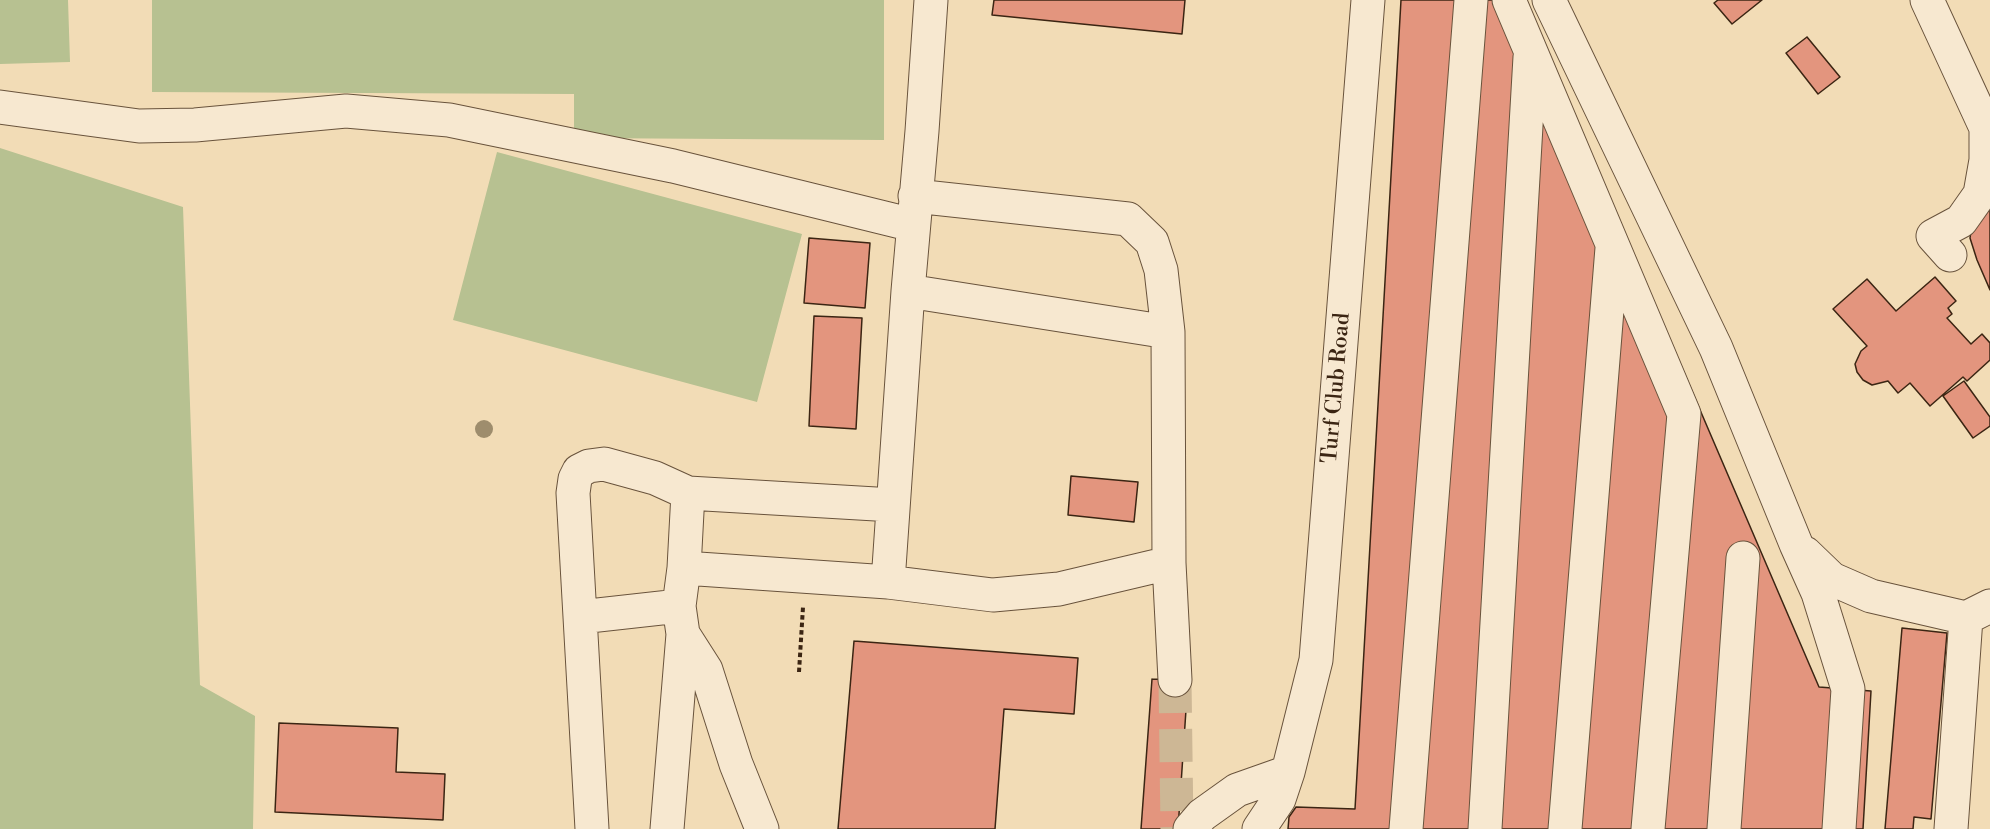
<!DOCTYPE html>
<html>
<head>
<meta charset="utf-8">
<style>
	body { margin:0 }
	canvas { display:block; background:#f2dcb6 }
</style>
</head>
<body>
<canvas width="1990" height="829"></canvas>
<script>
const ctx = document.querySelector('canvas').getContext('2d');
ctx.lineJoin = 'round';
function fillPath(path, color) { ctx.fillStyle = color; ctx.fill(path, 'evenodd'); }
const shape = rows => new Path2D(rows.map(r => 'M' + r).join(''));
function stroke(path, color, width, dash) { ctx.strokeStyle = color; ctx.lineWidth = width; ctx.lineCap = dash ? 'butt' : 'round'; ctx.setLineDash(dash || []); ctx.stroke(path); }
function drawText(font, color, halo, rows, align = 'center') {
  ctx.font = font + ' "Libre Bodoni",serif'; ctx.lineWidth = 4.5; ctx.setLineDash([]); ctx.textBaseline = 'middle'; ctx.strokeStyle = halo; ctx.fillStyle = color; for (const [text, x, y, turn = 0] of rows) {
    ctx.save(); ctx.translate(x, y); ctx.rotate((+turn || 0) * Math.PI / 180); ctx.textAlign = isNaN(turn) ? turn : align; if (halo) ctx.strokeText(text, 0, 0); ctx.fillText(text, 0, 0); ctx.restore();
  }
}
const green = shape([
	[0,0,68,0,70,62,0,64],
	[152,0,884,0,884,140,574,138,574,94,152,92],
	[0,148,183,207,200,685,255,716,253,829,0,829],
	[497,152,802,234,757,402,453,320]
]);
const building = shape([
	[994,0,1185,0,1182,34,992,15,994,0],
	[1401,0,1524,0,1819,687,1871,691,1863,829,1288,829,1289,817,1296,807,1355,809,1401,0],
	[1718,0,1762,0,1732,24,1714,3,1718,0],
	[1807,37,1840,77,1818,94,1786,53,1807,37],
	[1990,203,1990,290,1977,260,1970,238,1973,219,1990,203],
	[809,238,870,243,865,308,804,303,809,238],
	[1935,277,1956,301,1948,308,1952,314,1947,318,1971,344,1982,334,1990,343,1990,360,1967,381,1963,377,1930,406,1910,383,1898,393,1888,381,1872,385,1863,380,1857,372,1855,364,1861,351,1867,346,1833,309,1867,279,1896,311,1935,277],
	[814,316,862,318,856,429,809,426,814,316],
	[1964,381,1990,417,1990,426,1973,438,1943,396,1964,381],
	[1071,476,1138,482,1134,522,1068,515,1071,476],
	[1902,628,1947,633,1931,819,1914,817,1913,829,1885,829,1902,628],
	[854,641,1078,658,1074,714,1004,709,995,829,838,829,854,641],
	[1152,679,1188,680,1178,829,1141,829,1152,679],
	[279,723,398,728,396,772,445,774,443,820,275,812,279,723]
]);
const minorTunnel = shape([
	[1175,680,1177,829]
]);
const path = shape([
	[799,672,803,607]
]);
const minor = shape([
	[1509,0,1684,414,1648,829],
	[1549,0,1716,348,1796,544,1818,593,1848,689,1839,829],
	[1927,0,1986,128,1986,160,1980,194,1961,221,1933,236,1950,255],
	[0,107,139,126,195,125,346,111,449,120,673,166,913,225],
	[915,196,1128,219,1152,242,1161,270,1168,332,1169,563,1175,680],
	[908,291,1168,332],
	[1805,553,1832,579,1871,596,1966,618,1990,606],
	[684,568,888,582,993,595,1059,589,1169,563],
	[888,582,908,291,922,131,931,0],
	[580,617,679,606],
	[683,634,706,670,736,764,762,829],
	[592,829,573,493,575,479,579,471,589,466,604,464,655,478,688,493,893,505],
	[667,829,683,634,679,606,684,568,688,493],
	[1190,829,1202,815,1237,790,1288,772],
	[1259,829,1279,799,1288,772,1316,660,1368,0],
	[1406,829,1471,0],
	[1485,829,1530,57],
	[1565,829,1612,248],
	[1724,829,1743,558],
	[1951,829,1966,618]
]);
const trees = [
	[484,429]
];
const streetNames = [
	["Turf Club Road",1337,388,-85]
];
fillPath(green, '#b7c191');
fillPath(building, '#e3957e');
stroke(building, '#3b2513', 1.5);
stroke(minorTunnel, '#cdb795', 33, [33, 16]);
stroke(minor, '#69533c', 35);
stroke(path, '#3b2513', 4, [4.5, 3]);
stroke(minor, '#f7e8d0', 33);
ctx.fillStyle = '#9e8d6d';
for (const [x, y] of trees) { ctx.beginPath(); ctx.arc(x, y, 9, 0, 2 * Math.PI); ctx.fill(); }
drawText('22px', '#3b2513', '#f7e8d0', streetNames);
</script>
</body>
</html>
